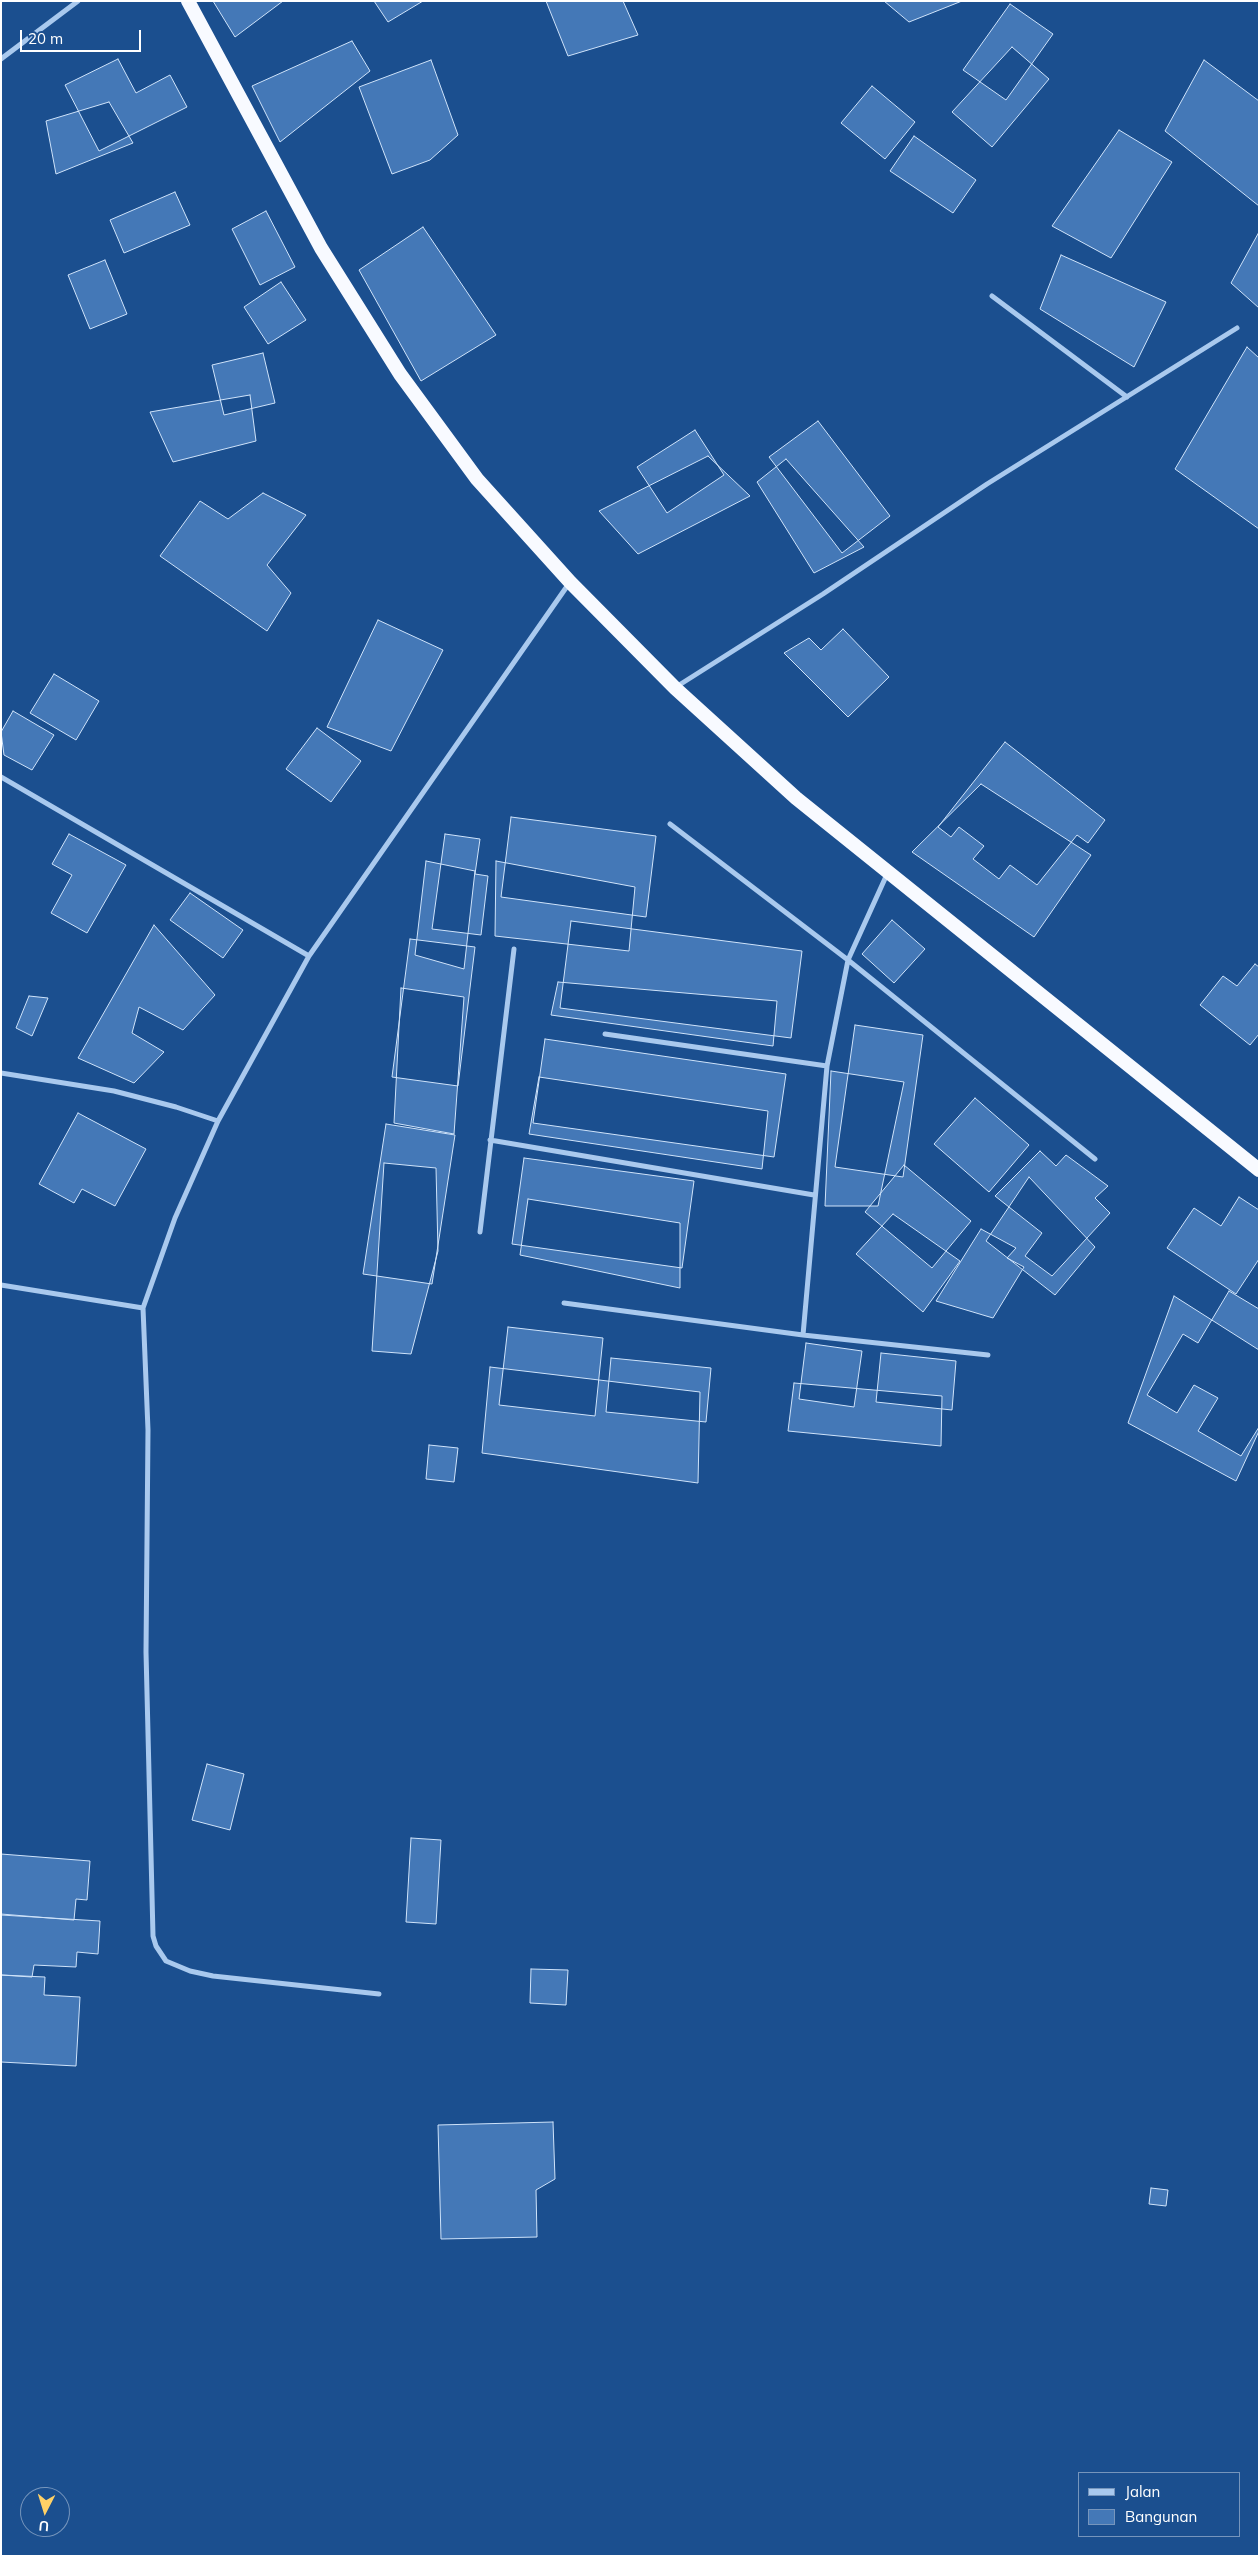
<!DOCTYPE html>
<html>
<head>
<meta charset="utf-8">
<style>
	body { margin:0 }
	#map { position:relative; width:1260px; height:2557px; overflow:hidden; background:#1b4f8f; font-family:Mulish,sans-serif }
	canvas { display:block }
	.frame { position:absolute; inset:0; border:2px solid #fff; pointer-events:none }
	.legend { position:absolute; left:1078px; top:2472px; width:162px; height:65px; box-sizing:border-box; background:#1b4f8f; border:1px solid #7695bc; margin:0; padding:6px 9px; list-style:none; font-size:15px; color:#fff }
	.legend li { display:flex; align-items:center; gap:10px; height:25px }
	.legend b { width:25px; border:1px solid #7695bc }
	.north { position:absolute; left:20px; top:2487px; width:50px; height:50px; box-sizing:border-box; background:#1b4f8f; border:1px solid #7695bc; border-radius:50%; rotate:185deg; font-size:14px; font-weight:700; line-height:20px; text-align:center; color:#fff }
	.north::after { content:''; display:block; margin:auto; width:18px; height:22px; background:#ffd166; clip-path:polygon(50% 0,100% 100%,50% 72%,0 100%) }
	.scale { position:absolute; left:20px; top:30px; width:121px; height:22px; box-sizing:border-box; border:2px solid #fff; border-top:0; padding-left:6px; font-size:15px; line-height:18px; white-space:nowrap; color:#fff; -webkit-text-stroke:4px #1b4f8f; paint-order:stroke }
</style>
</head>
<body>
<div id="map">
<canvas width="1260" height="2557"></canvas>
<div class="frame"></div>
<ul class="legend">
<li><b style="height:6px;background:#a9c9ee"></b>Jalan</li>
<li><b style="height:14px;background:#4478b7"></b>Bangunan</li>
</ul>
<div class="north">U</div>
<div class="scale">20 m</div>
</div>
<script>
const ctx = document.querySelector('canvas').getContext('2d');
ctx.lineJoin = 'round';
function fillPath(path, color) { ctx.fillStyle = color; ctx.fill(path, 'evenodd'); }
const shape = rows => new Path2D(rows.map(r => 'M' + r).join(''));
function stroke(path, color, width, dash) { ctx.strokeStyle = color; ctx.lineWidth = width; ctx.lineCap = dash ? 'butt' : 'round'; ctx.setLineDash(dash || []); ctx.stroke(path); }
const building = shape([
	[213,1,283,1,235,37,213,1],
	[374,1,423,1,388,22,374,1],
	[546,1,623,1,638,35,568,56,546,1],
	[884,1,962,1,909,22,884,1],
	[1010,4,1053,34,1006,100,963,70,1010,4],
	[352,41,370,71,280,142,252,86,352,41],
	[1012,47,1049,79,992,147,952,112,1012,47],
	[118,59,136,93,170,75,187,107,99,151,65,85,118,59],
	[431,60,458,135,430,160,392,174,359,87,431,60],
	[1204,60,1259,101,1259,206,1165,131,1204,60],
	[872,86,915,122,885,159,841,123,872,86],
	[109,102,133,143,56,174,46,121,109,102],
	[1119,130,1172,162,1111,258,1052,226,1119,130],
	[914,136,976,180,953,213,890,171,914,136],
	[175,192,190,225,124,253,110,220,175,192],
	[266,211,295,267,260,285,232,229,266,211],
	[423,227,496,335,421,381,359,270,423,227],
	[1259,232,1259,308,1231,283,1259,232],
	[1061,255,1166,302,1134,367,1040,309,1061,255],
	[105,260,127,314,90,329,68,275,105,260],
	[281,282,306,320,268,344,244,307,281,282],
	[1247,347,1259,358,1259,529,1175,469,1247,347],
	[263,353,275,403,224,415,212,365,263,353],
	[250,395,256,441,173,462,150,412,250,395],
	[818,421,890,516,842,553,769,457,818,421],
	[695,430,724,475,667,513,637,467,695,430],
	[708,456,750,496,638,554,599,511,708,456],
	[786,459,864,547,814,573,757,482,786,459],
	[263,493,306,515,267,565,291,593,267,631,160,556,200,501,228,519,263,493],
	[378,620,443,650,391,751,327,727,378,620],
	[843,629,889,677,848,717,784,653,809,638,821,650,843,629],
	[54,674,99,701,76,740,30,713,54,674],
	[13,711,54,735,32,770,4,755,1,732,13,711],
	[317,728,361,761,331,802,286,769,317,728],
	[1005,742,1105,820,1088,843,1077,835,1037,885,1010,865,999,879,973,859,984,846,959,827,951,837,938,827,1005,742],
	[981,784,1091,855,1034,937,912,852,981,784],
	[511,817,656,836,646,917,501,897,511,817],
	[69,834,126,865,87,933,51,913,72,875,52,864,69,834],
	[445,834,480,839,475,874,488,876,481,935,432,929,445,834],
	[426,861,475,871,464,969,415,955,426,861],
	[496,861,635,887,629,951,495,936,496,861],
	[190,893,243,930,223,958,170,920,190,893],
	[892,920,925,949,894,983,862,954,892,920],
	[571,921,802,951,791,1038,560,1008,571,921],
	[154,925,215,995,183,1030,139,1007,132,1033,164,1052,134,1083,78,1058,154,925],
	[410,939,475,947,458,1086,392,1077,410,939],
	[1255,964,1259,967,1259,1034,1250,1045,1200,1005,1223,976,1237,986,1255,964],
	[558,982,777,1001,773,1046,551,1015,558,982],
	[401,988,464,997,454,1134,394,1123,401,988],
	[29,996,48,998,32,1036,16,1028,29,996],
	[855,1025,923,1035,903,1177,835,1167,855,1025],
	[545,1039,786,1074,774,1157,533,1123,545,1039],
	[831,1071,904,1082,878,1206,825,1206,831,1071],
	[539,1077,768,1111,762,1169,529,1134,539,1077],
	[975,1098,1029,1145,989,1192,934,1144,975,1098],
	[78,1113,146,1149,115,1206,82,1189,74,1203,39,1184,78,1113],
	[386,1124,455,1135,432,1284,363,1274,386,1124],
	[1040,1151,1056,1166,1066,1155,1108,1186,1095,1198,1110,1213,1052,1276,1025,1256,1042,1233,995,1196,1040,1151],
	[524,1158,694,1181,682,1268,512,1244,524,1158],
	[384,1163,436,1168,438,1251,411,1354,372,1351,384,1163],
	[904,1165,971,1221,932,1268,865,1212,904,1165],
	[1029,1177,1095,1247,1055,1295,986,1241,1029,1177],
	[1239,1197,1259,1210,1259,1259,1236,1294,1167,1248,1194,1208,1221,1226,1239,1197],
	[528,1199,680,1223,680,1288,520,1255,528,1199],
	[893,1214,960,1261,923,1312,856,1254,893,1214],
	[981,1229,1016,1248,1007,1258,1024,1267,993,1318,936,1301,981,1229],
	[1229,1291,1259,1309,1259,1427,1241,1456,1198,1431,1218,1398,1194,1385,1177,1413,1147,1395,1183,1334,1198,1343,1229,1291],
	[1174,1296,1259,1350,1259,1431,1236,1481,1128,1423,1174,1296],
	[508,1327,603,1338,595,1416,499,1405,508,1327],
	[806,1343,862,1351,854,1407,799,1399,806,1343],
	[881,1353,956,1361,952,1410,876,1402,881,1353],
	[611,1358,711,1368,706,1422,606,1412,611,1358],
	[490,1367,700,1392,698,1483,482,1453,490,1367],
	[794,1383,942,1396,941,1446,788,1431,794,1383],
	[429,1445,458,1448,454,1482,426,1479,429,1445],
	[207,1764,244,1774,230,1830,192,1820,207,1764],
	[411,1838,441,1840,436,1924,406,1922,411,1838],
	[1,1854,90,1861,87,1900,76,1899,74,1920,1,1914,1,1854],
	[1,1915,100,1921,98,1954,77,1952,76,1967,34,1965,32,1977,1,1975,1,1915],
	[531,1969,568,1970,566,2005,530,2003,531,1969],
	[1,1975,45,1977,44,1995,80,1997,76,2066,1,2062,1,1975],
	[553,2122,555,2179,536,2190,537,2237,441,2239,438,2125,553,2122],
	[1151,2188,1168,2190,1166,2206,1149,2204,1151,2188]
]);
const minor = shape([
	[1,59,78,1],
	[992,296,1127,397],
	[676,687,823,594,987,484,1237,328],
	[1,777,309,956],
	[670,824,848,960,1095,1159],
	[605,1034,827,1066],
	[1,1073,114,1091,176,1107,218,1121],
	[490,1140,814,1195],
	[480,1232,514,949],
	[1,1285,143,1308],
	[564,1303,803,1335,827,1066,848,960,888,872],
	[803,1335,988,1355],
	[379,1994,213,1976,190,1971,166,1961,156,1946,153,1936,146,1652,148,1430,143,1308,175,1218,218,1121,309,956,570,582]
]);
const trunk = shape([
	[188,1,321,248,400,374,477,479,570,582,675,688,796,798,1259,1170]
]);
fillPath(building, '#4478b7');
stroke(building, '#cfe3fa', 1);
stroke(minor, '#a9c9ee', 5);
stroke(trunk, '#f8faff', 14);
</script>
</body>
</html>
